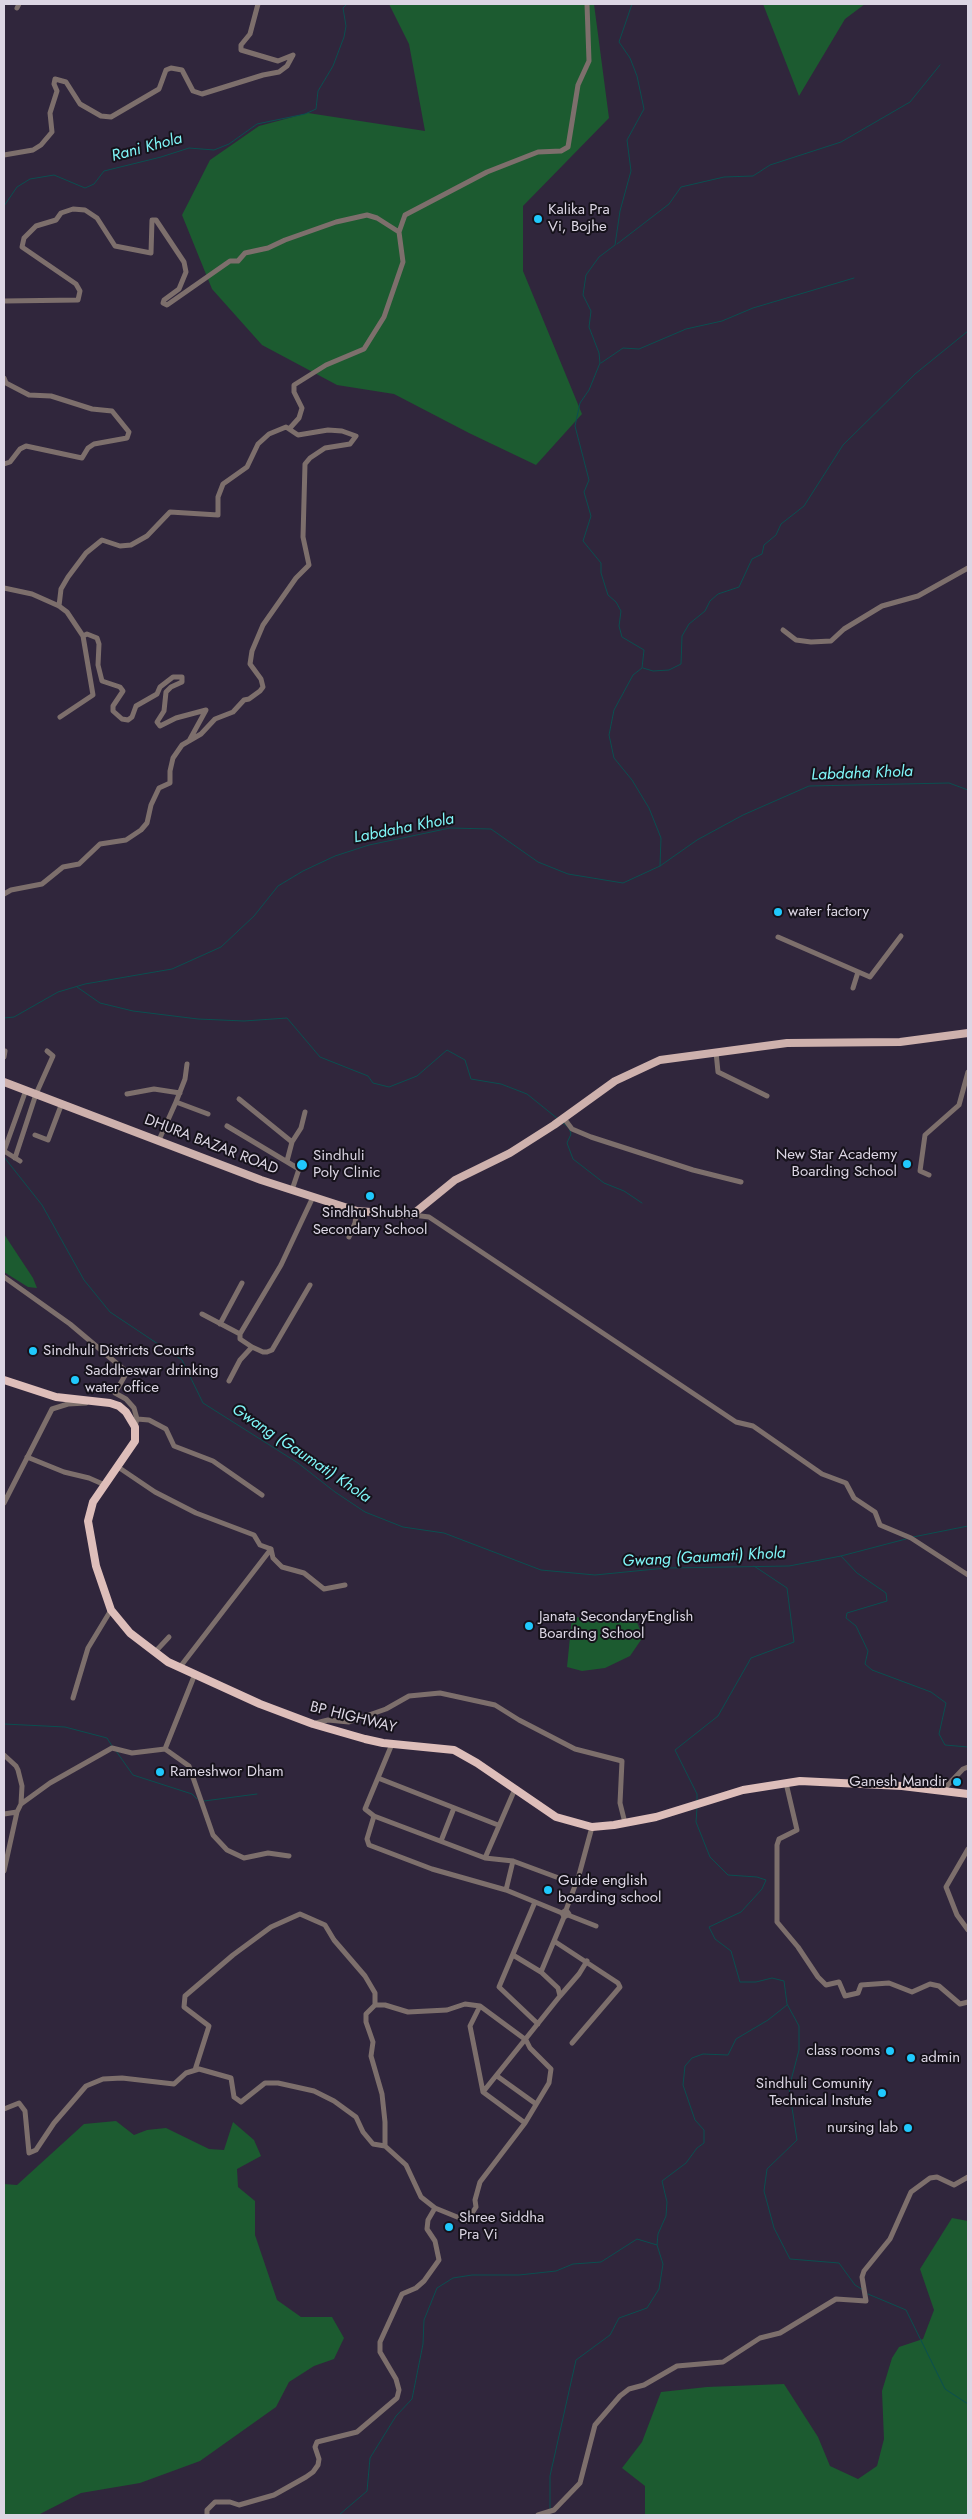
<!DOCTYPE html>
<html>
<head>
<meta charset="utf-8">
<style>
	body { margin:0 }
	#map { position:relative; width:972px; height:2519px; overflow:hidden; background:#30263c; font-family:Jost,sans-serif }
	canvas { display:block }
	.frame { position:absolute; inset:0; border:5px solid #dcd6e4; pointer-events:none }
</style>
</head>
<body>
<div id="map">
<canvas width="972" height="2519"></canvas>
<div class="frame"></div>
</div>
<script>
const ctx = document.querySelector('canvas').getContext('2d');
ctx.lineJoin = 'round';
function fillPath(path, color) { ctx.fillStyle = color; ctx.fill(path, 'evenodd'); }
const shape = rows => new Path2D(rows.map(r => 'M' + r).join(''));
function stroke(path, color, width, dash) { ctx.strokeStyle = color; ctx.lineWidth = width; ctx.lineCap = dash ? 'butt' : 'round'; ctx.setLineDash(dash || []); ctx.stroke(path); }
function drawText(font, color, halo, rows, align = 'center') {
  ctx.font = font + ' Jost,sans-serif'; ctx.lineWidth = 4; ctx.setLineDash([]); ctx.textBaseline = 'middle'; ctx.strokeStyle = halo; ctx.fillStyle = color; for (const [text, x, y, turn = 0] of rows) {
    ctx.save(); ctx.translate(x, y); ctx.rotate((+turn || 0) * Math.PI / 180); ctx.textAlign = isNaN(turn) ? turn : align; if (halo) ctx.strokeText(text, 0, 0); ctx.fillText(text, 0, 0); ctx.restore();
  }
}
const green = shape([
	[389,4,594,4,609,118,523,206,523,271,582,414,536,465,469,433,394,394,337,385,262,345,212,289,182,215,210,160,259,126,308,113,425,131,409,44],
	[763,4,865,4,845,19,799,96],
	[4,1234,33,1278,37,1288,28,1287,4,1272],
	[572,1617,636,1620,643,1637,630,1656,605,1668,582,1671,567,1667],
	[116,2121,134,2135,147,2130,166,2128,209,2149,224,2150,233,2122,254,2140,261,2156,237,2169,238,2187,255,2201,255,2235,277,2300,301,2317,332,2317,344,2338,334,2359,314,2366,289,2382,276,2407,200,2461,140,2483,81,2493,38,2515,4,2515,4,2184,17,2185,84,2124],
	[952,2218,968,2221,968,2515,645,2515,645,2486,622,2468,642,2442,661,2392,707,2387,784,2384,818,2437,830,2466,858,2479,877,2466,884,2439,882,2391,892,2358,899,2347,923,2339,934,2310,920,2269]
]);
const stream = shape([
	[632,4,619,42,630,58,637,76,644,109,627,140,631,171,620,211,615,245,599,257,586,275,583,295,591,311,589,327,599,353,600,363,589,390,580,403,575,426,589,480,584,492,591,516,583,541,601,563,601,573,608,595,616,602,621,611,619,626,622,637,644,650,642,668,633,675,614,710,609,735,614,758,632,780,649,808,661,838,660,866],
	[4,206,17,187,30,179,54,175,85,188,94,184,104,171,161,157,189,148,214,150,229,144,257,124,305,114,316,109,318,91,333,66,344,37,346,26,343,8,347,4],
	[617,244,669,204,681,187,724,177,753,176,770,165,841,142,910,102,940,65],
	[601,363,623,348,639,349,686,329,722,321,753,308,854,278],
	[643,668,653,671,669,670,681,664,682,636,689,624,705,611,710,601,718,594,739,587,752,559,762,554,764,545,776,535,781,524,804,506,843,445,915,374,968,331],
	[77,987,100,1003,133,1011,198,1019,244,1021,287,1018,320,1057,368,1076,373,1083,389,1087,417,1076,447,1050,465,1060,471,1079,501,1084,527,1094,558,1119],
	[4,1018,14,1017,58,992,85,984,172,969,221,947,254,916,278,886,303,871,335,856,369,845,450,828,491,829,538,862,568,874,623,883,660,866,697,840,743,815,809,786,949,783,968,790],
	[563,1123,569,1128,571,1134,567,1143,573,1159,604,1183,624,1191,642,1203],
	[4,1157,42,1205,84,1280,110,1312,182,1360,203,1403,298,1463,335,1492,365,1512,403,1527,444,1533,541,1570,595,1575,666,1568,789,1566,841,1556,906,1539],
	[913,1537,968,1526],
	[841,1556,857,1573,886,1593,887,1601,847,1613,846,1618,856,1626,868,1651,865,1664,872,1670,931,1692,946,1703,939,1734,945,1745,968,1747],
	[4,1724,65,1727,107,1738,112,1746],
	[116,1751,133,1775,192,1794,197,1799],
	[204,1801,257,1794],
	[697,1802,697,1794,675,1750,718,1716,751,1658,794,1642,787,1588,754,1566],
	[697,1808,696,1822,710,1857,728,1875,757,1877,766,1880,762,1889,741,1912,709,1927,715,1939,731,1951,740,1982,756,1982,772,1978,784,1981,787,2004,799,2026,799,2050,789,2088,797,2140,767,2169,764,2191,774,2228,790,2259,839,2263,855,2285,863,2290],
	[868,2294,906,2310,945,2389,968,2404],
	[550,2510,550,2476,576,2360,610,2335,619,2318,647,2308,659,2289,663,2264,657,2245],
	[339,2515,367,2491,370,2458,396,2416,412,2399,423,2344,424,2320,437,2288,453,2278,472,2275,519,2275,556,2271,573,2264,601,2262,637,2239,657,2245,658,2234,666,2216,667,2202,662,2181,686,2163,697,2148,704,2143,704,2130,695,2120,683,2085,685,2066,692,2058,703,2054,728,2055,736,2039,768,2020,787,2005]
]);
const minor = shape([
	[17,8,19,4],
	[4,155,33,150,41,145,52,132,50,113,57,91,54,84,55,79,66,82,80,104,101,116,111,117,159,89,166,70,171,68,182,70,193,91,202,94,263,75,279,72,287,66,293,55,278,61,241,50,241,45,250,34,258,4],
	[4,301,78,300,80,291,76,284,22,247,24,238,36,226,56,220,61,213,73,209,85,210,97,218,115,246,151,253,152,220,156,220,184,262,186,272,179,289,164,300,163,303,167,305,230,261,238,261,245,253,268,248,285,240,336,222,367,215,377,218,399,232],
	[4,378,6,383,29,395,51,396,92,409,112,411,129,432,127,438,94,444,88,448,82,458,26,446,20,449,10,462,4,464],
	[290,428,299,418,302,408,294,392,294,385,326,365,364,349,384,317,403,262,399,232,405,215,487,172,538,152,561,151,568,147,578,85,589,61,587,4],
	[4,588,32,594,59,606,67,612,83,636,93,695,60,717],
	[783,630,796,640,811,642,831,641,844,629,882,606,918,596,968,568],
	[83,636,87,634,97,638,99,644,98,665,102,681,120,687,123,691,113,706,113,711,122,719,128,720,132,717,136,706,157,694,160,687,173,677,182,677,182,682,171,687,166,692,164,711,157,722,160,726,176,718,206,710,189,741],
	[4,894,11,890,42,884,63,867,79,864,100,844,126,840,141,830,147,823,151,805,159,788,170,783,170,771,173,758,182,745,201,734,215,719,233,712,244,700,249,699,260,691,263,687,261,679,250,664,252,651,263,625,296,578,309,565,303,537,305,464,310,458,325,448,350,444,356,436,342,431,328,430,298,435,286,427,269,434,258,444,247,467,223,484,218,497,218,515,170,512,147,536,131,545,120,546,102,540,86,553,68,577,61,589,59,606],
	[778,937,870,977,901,936],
	[853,988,858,972],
	[716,1052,718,1072,767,1096],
	[4,1057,5,1051],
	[127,1094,154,1089,180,1093],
	[239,1099,292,1142,287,1161],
	[176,1102,185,1079,187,1064],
	[563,1117,572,1129,591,1137,693,1170,741,1182],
	[227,1126,299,1169,292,1190],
	[35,1135,48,1140,62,1103],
	[159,1140,176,1102,208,1114],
	[292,1142,301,1128,305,1112],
	[15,1158,36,1094,53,1056,47,1051],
	[20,1161,4,1151,26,1090],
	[929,1175,920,1171,925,1135,959,1105,968,1072],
	[413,1215,429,1217,736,1422,753,1426,822,1474,846,1483,854,1498,875,1512,880,1525,911,1538,968,1575],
	[349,1237,355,1223,357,1211],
	[4,1277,70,1324,127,1372,115,1393,126,1399,134,1408,137,1419,135,1427],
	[202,1314,240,1334,240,1339,252,1347,263,1352,267,1352,272,1350,310,1285],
	[220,1324,242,1283],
	[240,1334,281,1265,313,1197],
	[229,1381,240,1360,252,1347],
	[137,1419,149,1420,166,1429,174,1446,213,1461,262,1495],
	[27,1457,64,1472,89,1478,105,1485],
	[118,1467,155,1492,196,1513,254,1535,260,1545,271,1549],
	[4,1503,52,1409,68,1404,86,1403],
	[271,1549,273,1558,282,1567,304,1573,324,1589,345,1585],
	[155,1652,169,1637],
	[180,1667,271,1549],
	[73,1698,88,1648,111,1610],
	[316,1723,328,1720,349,1722,386,1709,409,1696,440,1693,495,1705,519,1720,575,1749,622,1761,620,1803,625,1823],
	[392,1744,365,1809,374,1816,367,1839,369,1845,432,1869,506,1890,562,1913],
	[165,1749,189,1766,213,1835,227,1850,244,1858,268,1853,289,1856],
	[4,1755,16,1766,18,1770,22,1786,21,1804],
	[378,1778,498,1825],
	[786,1783,797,1830,779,1839,777,1845,777,1922,798,1947,818,1977,826,1985,839,1982,845,1996,858,1993,861,1985,889,1983,912,1992,930,1984,939,1986,960,2004,968,2002],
	[942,1791,963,1769,968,1767],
	[4,1814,17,1812],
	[374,1816,485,1858,513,1861,575,1884],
	[441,1841,454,1808],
	[968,1849,946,1887,957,1915,968,1930],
	[485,1858,515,1789],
	[4,1871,17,1812,21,1804,50,1783,112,1748,132,1753,165,1749,195,1674],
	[506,1890,513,1861],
	[535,1902,499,1987,538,2024],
	[566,1910,562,1913,564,1917,569,1914,566,1910,579,1875,592,1827],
	[568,1915,596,1926],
	[554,1941,618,1983,620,1987,572,2043],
	[513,1955,541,1972],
	[560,1996,579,1974,587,1961],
	[480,2006,470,2026,483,2092,525,2123],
	[195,2070,209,2026,184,2007,185,1996,233,1955,271,1927,300,1914,325,1925,334,1940,365,1976,375,1993,375,2005],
	[497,2076,536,2104],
	[483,2092,560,1996,558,1988,541,1972,564,1917],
	[4,2109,19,2103,25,2111,29,2153,36,2150,54,2123,86,2086,103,2079,122,2078,174,2084,186,2073,199,2069,231,2078,234,2097,241,2102,265,2083,278,2083,314,2091,334,2101,356,2117,363,2132,373,2144,385,2146,385,2122,382,2094,371,2056,373,2042,366,2022,366,2014,375,2005,385,2005,408,2012,447,2010,465,2004,480,2006,526,2040,530,2048,551,2069,549,2083,525,2123,480,2182,475,2200,476,2207,467,2221,435,2208,428,2220,427,2229,435,2241,439,2260,424,2281,416,2288,402,2294,380,2342,380,2352,396,2379,399,2390,397,2398,357,2432,317,2442,315,2447,319,2459,318,2465,313,2472,306,2477,274,2495,239,2505,230,2502,215,2502,207,2510,207,2515],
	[385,2146,406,2165,421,2197,435,2208],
	[538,2515,554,2510,580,2483,595,2425,620,2396,629,2389,644,2385,677,2366,723,2362,760,2338,780,2333,836,2299,866,2301,862,2277,864,2271,890,2239,911,2192,930,2178,937,2177,954,2185,968,2177]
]);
const primary = shape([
	[4,1082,261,1180,357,1211,412,1215,455,1180,510,1153,554,1125,615,1081,660,1060,787,1043,900,1042,968,1033]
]);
const trunk = shape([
	[4,1380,56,1397,110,1403,119,1406,126,1412,135,1427,135,1441,93,1502,88,1521,96,1566,111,1610,130,1633,168,1662,260,1704,313,1724,365,1739,383,1743,454,1750,477,1763,556,1817,592,1827,614,1825,656,1817,743,1790,800,1781,902,1786,968,1794]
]);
const markers = [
	[538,219,5,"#20c9fd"],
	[778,912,5,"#20c9fd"],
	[907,1164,5,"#20c9fd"],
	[302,1165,6,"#20c9fd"],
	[370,1196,5,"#20c9fd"],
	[33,1351,5,"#20c9fd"],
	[75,1380,5,"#20c9fd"],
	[529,1626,5,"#20c9fd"],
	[160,1772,5,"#20c9fd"],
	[957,1782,5,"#20c9fd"],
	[548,1890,5,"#20c9fd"],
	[890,2051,5,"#20c9fd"],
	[911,2058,5,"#20c9fd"],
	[882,2093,5,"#20c9fd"],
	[908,2128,5,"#20c9fd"],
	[449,2227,5,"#20c9fd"]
];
const poiNames = [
	["Kalika Pra",548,210],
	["Vi, Bojhe",548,227],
	["water factory",788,912],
	["New Star Academy",897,1155,"right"],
	["Boarding School",897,1172,"right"],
	["Sindhuli",313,1156],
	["Poly Clinic",313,1173],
	["Sindhu Shubha",370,1213,"center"],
	["Secondary School",370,1230,"center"],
	["Sindhuli Districts Courts",43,1351],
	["Saddheswar drinking",85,1371],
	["water office",85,1388],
	["Janata SecondaryEnglish",539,1617],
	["Boarding School",539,1634],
	["Rameshwor Dham",170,1772],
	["Ganesh Mandir",947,1782,"right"],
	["Guide english",558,1881],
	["boarding school",558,1898],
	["class rooms",880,2051,"right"],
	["admin",921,2058],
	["Sindhuli Comunity",872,2084,"right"],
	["Technical Instute",872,2101,"right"],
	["nursing lab",898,2128,"right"],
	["Shree Siddha",459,2218],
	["Pra Vi",459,2235]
];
const streetNames = [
	["DHURA BAZAR ROAD",211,1145,21],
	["BP HIGHWAY",353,1718,14]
];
const waterNames = [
	["Rani Khola",147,148,-15],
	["Labdaha Khola",862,774,-2],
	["Labdaha Khola",404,829,-11],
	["Gwang (Gaumati) Khola",301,1454,34],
	["Gwang (Gaumati) Khola",704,1558,-3]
];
fillPath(green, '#1c5b30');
stroke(stream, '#0b4f50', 1);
stroke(minor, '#7d6f6c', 5);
stroke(primary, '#ceb1ad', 8);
stroke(trunk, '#debeba', 8);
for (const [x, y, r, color] of markers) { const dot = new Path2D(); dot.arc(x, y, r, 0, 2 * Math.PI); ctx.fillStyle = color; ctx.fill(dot); stroke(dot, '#16121b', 2); }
drawText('15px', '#dcd6e4', '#16121b', poiNames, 'left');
drawText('15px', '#dcd6e4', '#16121b', streetNames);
drawText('italic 16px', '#80f7f9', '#16121b', waterNames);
</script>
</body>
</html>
